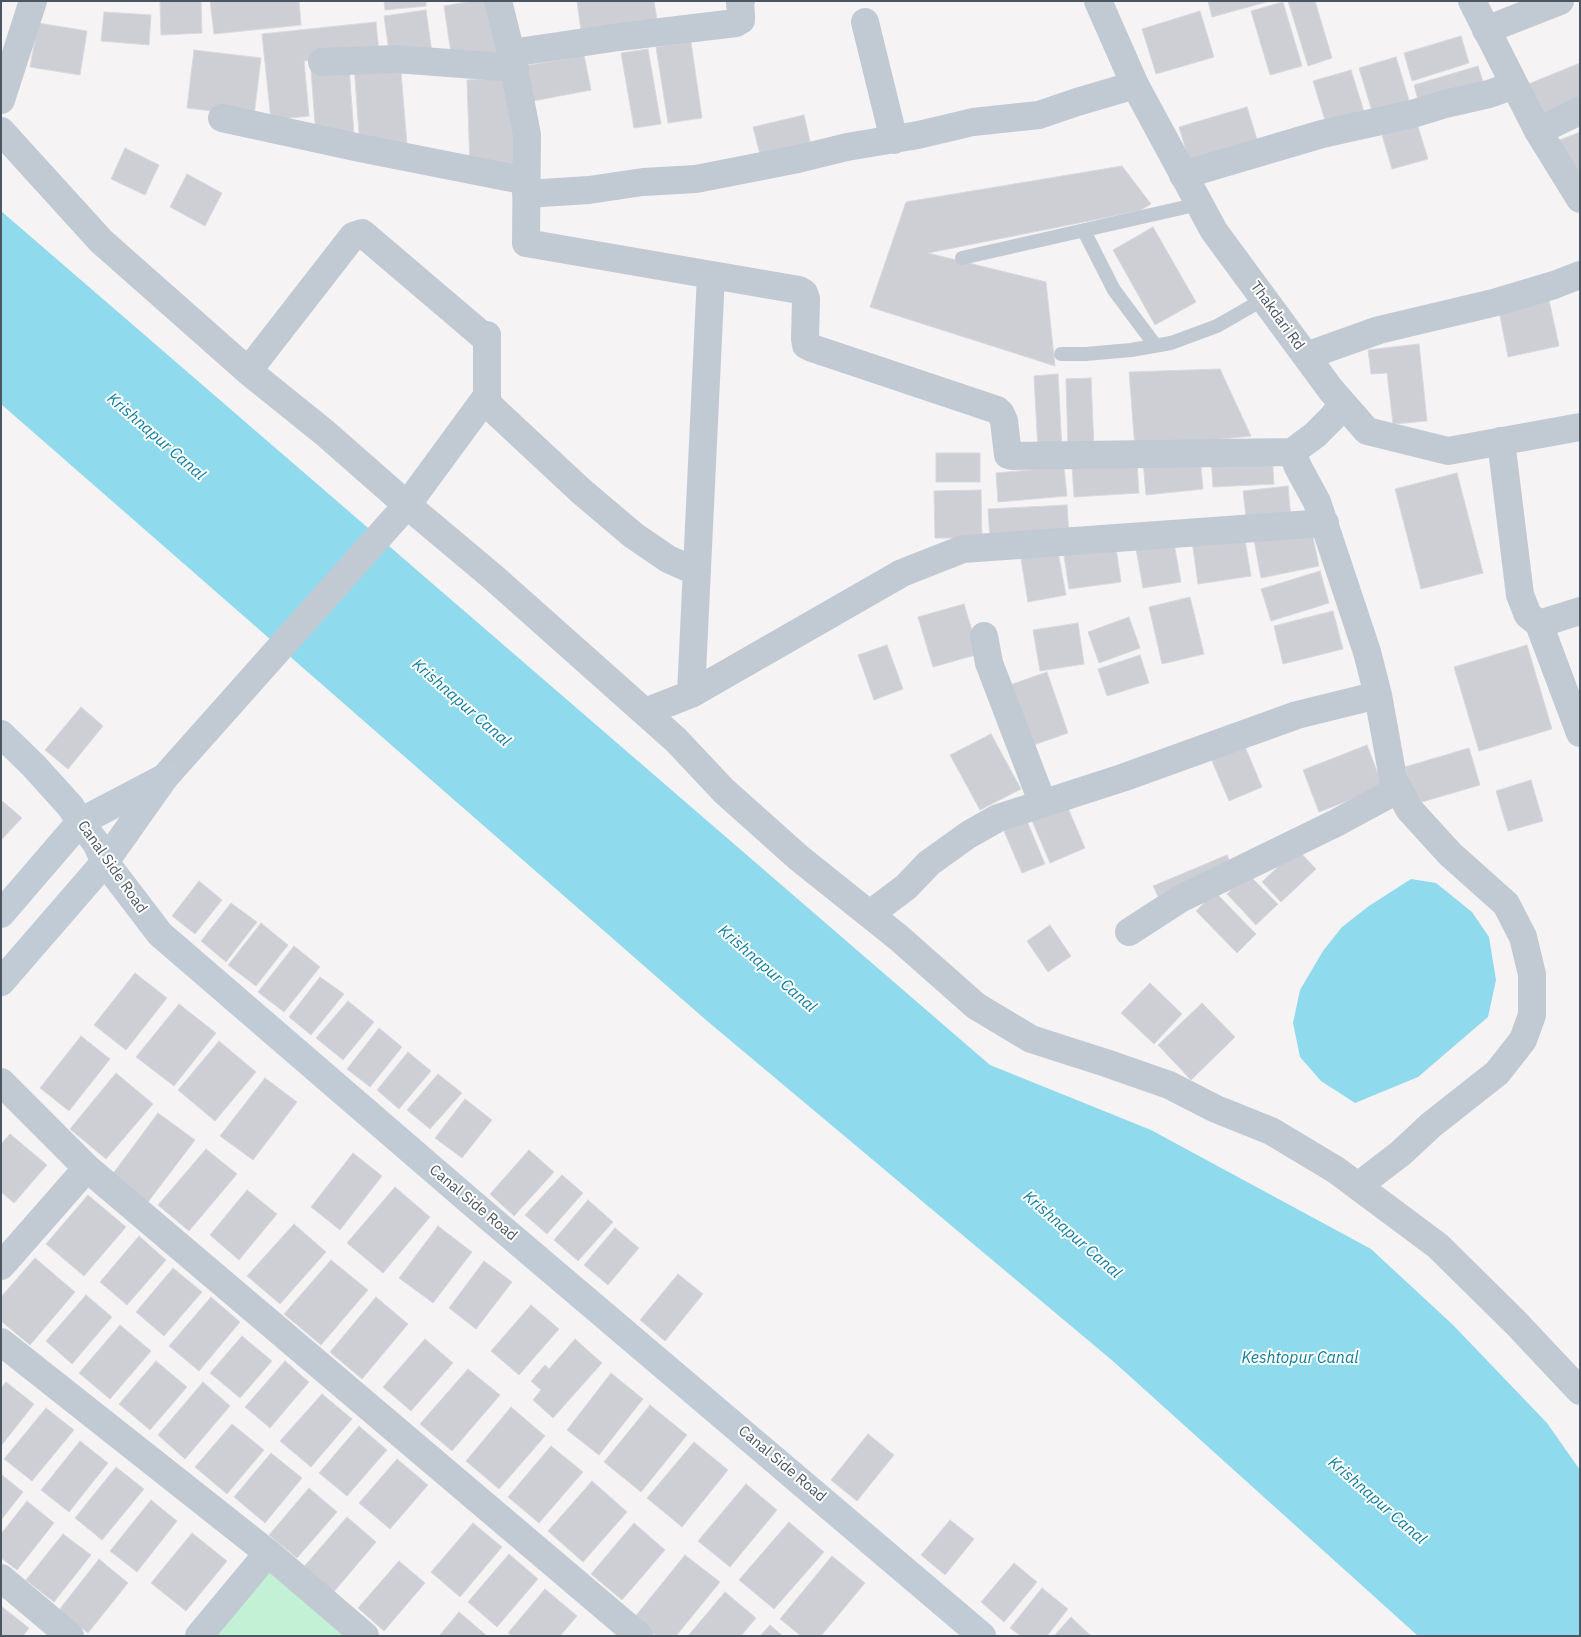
<!DOCTYPE html>
<html>
<head>
<meta charset="utf-8">
<style>
	body { margin:0 }
	#map { position:relative; width:1581px; height:1637px; overflow:hidden; background:#f5f3f3; font-family:"IBM Plex Sans",sans-serif }
	canvas { display:block }
	.frame { position:absolute; inset:0; border:2px solid #4a5661; pointer-events:none }
</style>
</head>
<body>
<div id="map">
<canvas width="1581" height="1637"></canvas>
<div class="frame"></div>
</div>
<script>
const ctx = document.querySelector('canvas').getContext('2d');
ctx.lineJoin = 'round';
function fillPath(path, color) { ctx.fillStyle = color; ctx.fill(path, 'evenodd'); }
const shape = rows => new Path2D(rows.map(r => 'M' + r).join(''));
function stroke(path, color, width, dash) { ctx.strokeStyle = color; ctx.lineWidth = width; ctx.lineCap = dash ? 'butt' : 'round'; ctx.setLineDash(dash || []); ctx.stroke(path); }
function drawText(font, color, halo, rows, align = 'center') {
  ctx.font = font + ' "IBM Plex Sans",sans-serif'; ctx.lineWidth = 4; ctx.setLineDash([]); ctx.textBaseline = 'middle'; ctx.strokeStyle = halo; ctx.fillStyle = color; for (const [text, x, y, turn = 0] of rows) {
    ctx.save(); ctx.translate(x, y); ctx.rotate((+turn || 0) * Math.PI / 180); ctx.textAlign = isNaN(turn) ? turn : align; if (halo) ctx.strokeText(text, 0, 0); ctx.fillText(text, 0, 0); ctx.restore();
  }
}
const green = shape([
	[268,1571,345,1636,214,1636]
]);
const water = shape([
	[1,211,990,1065,1151,1130,1371,1249,1453,1325,1547,1423,1580,1470,1580,1636,1418,1636,1114,1362,706,1020,1,404],
	[1411,879,1436,883,1472,912,1489,937,1496,980,1488,1017,1418,1077,1355,1103,1321,1081,1300,1057,1293,1023,1300,990,1323,951,1342,927,1369,906]
]);
const building = shape([
	[160,1,201,1,202,33,161,35,160,1],
	[210,1,299,1,301,25,214,34,210,1],
	[384,1,426,1,426,6,385,10,384,1],
	[472,1,491,1,499,53,452,60,444,6,472,1],
	[577,1,654,1,658,27,582,38,577,1],
	[1208,1,1270,1,1212,17,1208,1],
	[1288,1,1315,1,1332,58,1308,66,1288,1],
	[1283,2,1302,66,1270,75,1251,11,1283,2],
	[426,10,432,53,390,58,384,16,426,10],
	[1200,11,1214,57,1156,74,1142,29,1200,11],
	[104,12,151,15,149,45,101,41,104,12],
	[376,22,379,53,304,61,309,116,271,120,262,34,376,22],
	[38,23,87,31,80,75,30,67,38,23],
	[1461,36,1469,63,1412,81,1404,53,1461,36],
	[691,42,702,118,668,123,656,47,691,42],
	[648,49,661,124,634,128,621,53,648,49],
	[194,50,261,58,254,116,187,108,194,50],
	[584,55,591,90,533,101,525,66,584,55],
	[1396,57,1412,110,1375,121,1359,68,1396,57],
	[400,61,407,144,360,147,354,65,400,61],
	[1580,63,1580,102,1540,119,1526,85,1580,63],
	[1478,66,1485,88,1420,107,1414,85,1478,66],
	[349,67,354,134,316,137,311,70,349,67],
	[1351,70,1366,118,1328,130,1313,81,1351,70],
	[512,78,516,166,470,168,467,80,512,78],
	[1247,107,1260,149,1192,170,1179,127,1247,107],
	[804,115,812,150,762,162,753,127,804,115],
	[1415,117,1428,159,1392,169,1380,128,1415,117],
	[1580,132,1580,173,1555,142,1580,132],
	[125,148,159,165,145,195,111,179,125,148],
	[1122,166,1151,204,1139,211,928,253,1046,282,1055,366,870,307,906,202,1122,166],
	[187,174,222,193,205,226,170,207,187,174],
	[1153,227,1196,302,1155,325,1113,250,1153,227],
	[1549,300,1559,346,1508,357,1499,311,1549,300],
	[1419,344,1427,421,1393,424,1387,373,1371,374,1368,350,1419,344],
	[1220,369,1251,436,1135,448,1129,372,1220,369],
	[1058,374,1062,450,1038,451,1034,376,1058,374],
	[1091,378,1094,448,1068,448,1066,379,1091,378],
	[936,453,980,453,980,482,936,482,936,453],
	[1272,454,1274,484,1213,487,1211,458,1272,454],
	[1200,456,1203,489,1146,495,1143,461,1200,456],
	[1137,462,1139,493,1074,497,1072,466,1137,462],
	[1064,467,1067,496,998,502,996,473,1064,467],
	[1457,473,1483,573,1421,589,1395,489,1457,473],
	[1288,486,1291,519,1247,524,1243,491,1288,486],
	[981,490,982,538,935,538,934,491,981,490],
	[1067,505,1069,537,990,541,988,509,1067,505],
	[1311,528,1319,566,1261,578,1254,540,1311,528],
	[1244,534,1251,576,1198,584,1192,541,1244,534],
	[1115,541,1121,582,1069,589,1063,549,1115,541],
	[1174,543,1181,582,1143,588,1136,549,1174,543],
	[1058,552,1066,595,1028,602,1021,559,1058,552],
	[1320,571,1329,603,1271,621,1261,589,1320,571],
	[1190,597,1204,654,1162,664,1149,607,1190,597],
	[964,604,979,654,933,667,918,617,964,604],
	[1333,611,1343,649,1283,664,1274,626,1333,611],
	[1129,617,1140,648,1099,663,1088,632,1129,617],
	[1078,623,1084,664,1040,671,1033,630,1078,623],
	[887,645,903,689,874,700,858,655,887,645],
	[1527,645,1552,729,1479,751,1454,667,1527,645],
	[1140,655,1149,683,1107,696,1098,669,1140,655],
	[1047,672,1068,733,1025,748,1004,687,1047,672],
	[81,707,103,726,68,769,45,750,81,707],
	[991,734,1021,789,980,810,950,755,991,734],
	[1243,742,1262,787,1229,801,1210,756,1243,742],
	[1367,745,1383,787,1319,812,1303,770,1367,745],
	[1469,748,1480,785,1415,804,1405,767,1469,748],
	[1531,780,1543,821,1508,831,1496,791,1531,780],
	[1,800,22,818,1,840,1,800],
	[1065,801,1085,848,1050,863,1030,816,1065,801],
	[1024,814,1045,864,1022,873,1001,824,1024,814],
	[1297,849,1316,869,1281,902,1262,882,1297,849],
	[1227,855,1235,873,1162,904,1153,886,1227,855],
	[1248,874,1278,904,1256,925,1227,894,1248,874],
	[199,881,222,900,195,934,172,916,199,881],
	[1215,892,1256,934,1237,953,1196,911,1215,892],
	[231,903,257,922,226,962,201,941,231,903],
	[261,923,288,945,256,986,228,965,261,923],
	[1050,925,1071,956,1048,972,1027,941,1050,925],
	[294,946,320,967,284,1012,258,992,294,946],
	[135,973,167,998,126,1050,94,1025,135,973],
	[320,977,344,994,311,1035,289,1017,320,977],
	[1150,983,1182,1014,1154,1044,1121,1013,1150,983],
	[348,1001,374,1022,343,1060,316,1038,348,1001],
	[1202,1003,1235,1037,1191,1080,1158,1045,1202,1003],
	[179,1004,216,1033,174,1086,136,1057,179,1004],
	[379,1028,402,1047,370,1087,347,1069,379,1028],
	[81,1036,110,1059,69,1111,40,1088,81,1036],
	[219,1041,256,1072,215,1121,178,1090,219,1041],
	[408,1052,431,1071,399,1109,377,1090,408,1052],
	[116,1073,153,1104,106,1159,70,1129,116,1073],
	[438,1074,462,1093,430,1129,407,1110,438,1074],
	[265,1078,297,1102,253,1160,220,1136,265,1078],
	[465,1099,492,1120,462,1158,435,1138,465,1099],
	[158,1113,195,1140,148,1202,112,1175,158,1113],
	[10,1134,47,1165,14,1203,1,1192,1,1144,10,1134],
	[206,1149,237,1174,189,1231,158,1205,206,1149],
	[529,1150,554,1172,514,1216,490,1194,529,1150],
	[353,1153,382,1176,340,1230,311,1207,353,1153],
	[562,1175,583,1193,547,1234,525,1215,562,1175],
	[395,1187,430,1217,383,1273,347,1243,395,1187],
	[247,1190,277,1214,239,1260,210,1235,247,1190],
	[88,1195,126,1227,84,1276,46,1244,88,1195],
	[588,1200,613,1222,578,1261,554,1240,588,1200],
	[294,1224,326,1252,280,1304,247,1276,294,1224],
	[438,1226,472,1252,433,1303,399,1278,438,1226],
	[615,1228,639,1248,608,1285,584,1265,615,1228],
	[139,1236,166,1260,127,1305,100,1282,139,1236],
	[35,1258,75,1292,30,1345,1,1321,1,1297,35,1258],
	[331,1260,368,1290,321,1345,284,1314,331,1260],
	[484,1261,512,1282,476,1329,449,1308,484,1261],
	[173,1268,202,1292,164,1336,136,1312,173,1268],
	[678,1274,703,1294,665,1341,640,1320,678,1274],
	[86,1295,112,1317,72,1364,46,1341,86,1295],
	[211,1297,240,1322,199,1371,169,1346,211,1297],
	[376,1297,408,1324,362,1379,330,1352,376,1297],
	[531,1305,559,1329,519,1375,491,1351,531,1305],
	[120,1325,151,1351,110,1399,79,1373,120,1325],
	[242,1336,272,1361,240,1398,210,1373,242,1336],
	[425,1339,453,1363,411,1411,383,1387,425,1339],
	[575,1339,602,1363,553,1418,533,1400,541,1390,531,1381,545,1365,549,1369,575,1339],
	[156,1361,187,1387,150,1430,119,1404,156,1361],
	[285,1361,309,1382,270,1428,245,1407,285,1361],
	[468,1369,500,1395,452,1451,420,1424,468,1369],
	[611,1373,643,1399,599,1455,567,1430,611,1373],
	[6,1382,34,1404,1,1446,1,1388,6,1382],
	[203,1382,230,1406,185,1459,158,1435,203,1382],
	[322,1394,352,1419,311,1467,280,1441,322,1394],
	[650,1405,687,1435,641,1492,604,1462,650,1405],
	[511,1407,545,1436,499,1489,466,1461,511,1407],
	[46,1408,74,1430,32,1481,4,1459,46,1408],
	[232,1424,264,1450,227,1494,195,1467,232,1424],
	[359,1426,387,1450,347,1496,319,1473,359,1426],
	[868,1434,894,1455,857,1501,831,1480,868,1434],
	[80,1441,108,1463,69,1512,41,1490,80,1441],
	[694,1442,728,1470,682,1527,647,1498,694,1442],
	[551,1446,583,1472,539,1523,508,1497,551,1446],
	[271,1453,302,1478,265,1523,234,1497,271,1453],
	[397,1459,428,1485,390,1529,359,1503,397,1459],
	[116,1467,144,1489,102,1540,75,1518,116,1467],
	[1,1474,23,1492,1,1520,1,1474],
	[592,1481,627,1512,583,1562,548,1531,592,1481],
	[746,1484,777,1510,730,1567,698,1541,746,1484],
	[309,1488,337,1512,297,1558,269,1535,309,1488],
	[151,1500,177,1521,137,1572,110,1551,151,1500],
	[27,1501,54,1523,17,1570,1,1558,1,1534,27,1501],
	[347,1517,376,1542,332,1594,302,1569,347,1517],
	[950,1520,974,1539,945,1575,921,1555,950,1520],
	[789,1522,824,1552,774,1609,739,1580,789,1522],
	[473,1523,502,1547,460,1597,431,1572,473,1523],
	[634,1523,665,1550,622,1600,591,1574,634,1523],
	[192,1533,227,1561,186,1611,151,1583,192,1533],
	[63,1534,91,1555,54,1602,26,1580,63,1534],
	[509,1554,538,1579,497,1627,468,1602,509,1554],
	[685,1555,720,1582,676,1636,656,1636,634,1618,685,1555],
	[832,1556,865,1583,821,1636,801,1636,780,1619,832,1556],
	[99,1559,128,1583,88,1633,59,1610,99,1559],
	[399,1561,425,1583,384,1631,358,1608,399,1561],
	[1014,1563,1037,1582,1004,1622,981,1602,1014,1563],
	[1042,1588,1068,1609,1047,1636,1021,1636,1010,1628,1042,1588],
	[545,1589,577,1616,560,1636,512,1636,508,1633,545,1589],
	[725,1592,756,1618,741,1636,688,1636,725,1592],
	[1,1606,29,1628,23,1636,1,1636,1,1606],
	[459,1612,487,1636,439,1636,459,1612],
	[1071,1617,1091,1636,1054,1636,1071,1617],
	[770,1625,783,1636,760,1636,770,1625]
]);
const lane = shape([
	[1084,231,1114,290,1155,345],
	[962,258,1199,204],
	[1061,354,1086,354,1131,350,1171,343,1217,326,1264,299]
]);
const street = shape([
	[498,1,511,53,527,135,526,243,799,290,804,293,806,299,805,339,806,345,812,348,997,410,1001,414,1004,421,1008,455,1012,456,1292,452],
	[1098,1,1135,85,1214,231,1331,390,1367,431,1448,451,1580,427],
	[1472,1,1538,131,1580,199],
	[865,22,894,140],
	[1486,30,1560,1],
	[511,53,619,37,736,23,741,20,741,16,740,3,741,1],
	[322,62,396,59,515,68],
	[1,100,33,1],
	[222,118,360,148,527,181],
	[1,131,101,241,248,371,325,433,407,505,494,578,676,740,724,791,799,858,899,938,976,1006,1031,1039,1106,1063,1169,1085,1216,1109,1271,1131,1336,1170,1438,1246,1516,1323,1580,1391],
	[1538,131,1580,111],
	[1183,175,1322,134,1412,114,1445,104,1489,94,1514,85],
	[526,194,589,190,643,182,696,179,798,159,847,147,918,135,973,122,1039,115,1077,102,1135,85],
	[1306,356,1379,330,1497,302,1554,285,1580,275],
	[248,371,353,236,362,233,483,336,487,335,487,396,488,404,493,409,581,491,633,535,668,559,697,572],
	[1343,404,1332,418,1315,435,1292,452,1298,467,1317,502,1367,652,1378,695,1393,778,1409,809,1450,854,1506,904,1523,937,1532,974,1532,1015,1523,1040,1497,1073,1431,1125,1401,1153,1358,1186],
	[1501,441,1520,595,1528,615,1539,624,1580,733],
	[1539,624,1580,611],
	[984,636,989,663,1043,804],
	[691,694,711,275],
	[645,712,691,694,902,573,963,549,1325,523],
	[165,777,407,505,487,396],
	[870,914,906,887,929,863,968,835,998,818,1122,778,1297,715,1378,695],
	[1129,932,1180,899,1336,823,1399,789],
	[1,1082,87,1168,639,1636],
	[1,1266,87,1168],
	[1,1342,268,1553,365,1636],
	[1,1578,70,1636],
	[199,1636,268,1553]
]);
const secondary = shape([
	[1,734,33,765,71,807,80,822,96,843,105,862,160,934,472,1203,982,1636],
	[1,914,80,822,160,780],
	[1,982,105,862,165,777]
]);
const streetNames = [
	["Thakdari Rd",1277,316,54],
	["Canal Side Road",112,867,55],
	["Canal Side Road",473,1203,40],
	["Canal Side Road",782,1464,40]
];
const waterNames = [
	["Krishnapur Canal",156,437,41],
	["Krishnapur Canal",461,703,41],
	["Krishnapur Canal",767,969,41],
	["Krishnapur Canal",1072,1235,41],
	["Keshtopur Canal",1300,1358],
	["Krishnapur Canal",1377,1501,41]
];
fillPath(green, '#c3f1d5');
fillPath(water, '#90daee');
fillPath(building, '#cdcfd5');
stroke(building, '#d7d9de', 1);
stroke(lane, '#c1cad2', 14);
stroke(street, '#c1cad2', 28);
stroke(secondary, '#c1cbd6', 28);
drawText('15px', '#4a5661', '#fff', streetNames);
drawText('italic 16px', '#0c7c9b', '#fff', waterNames);
</script>
</body>
</html>
